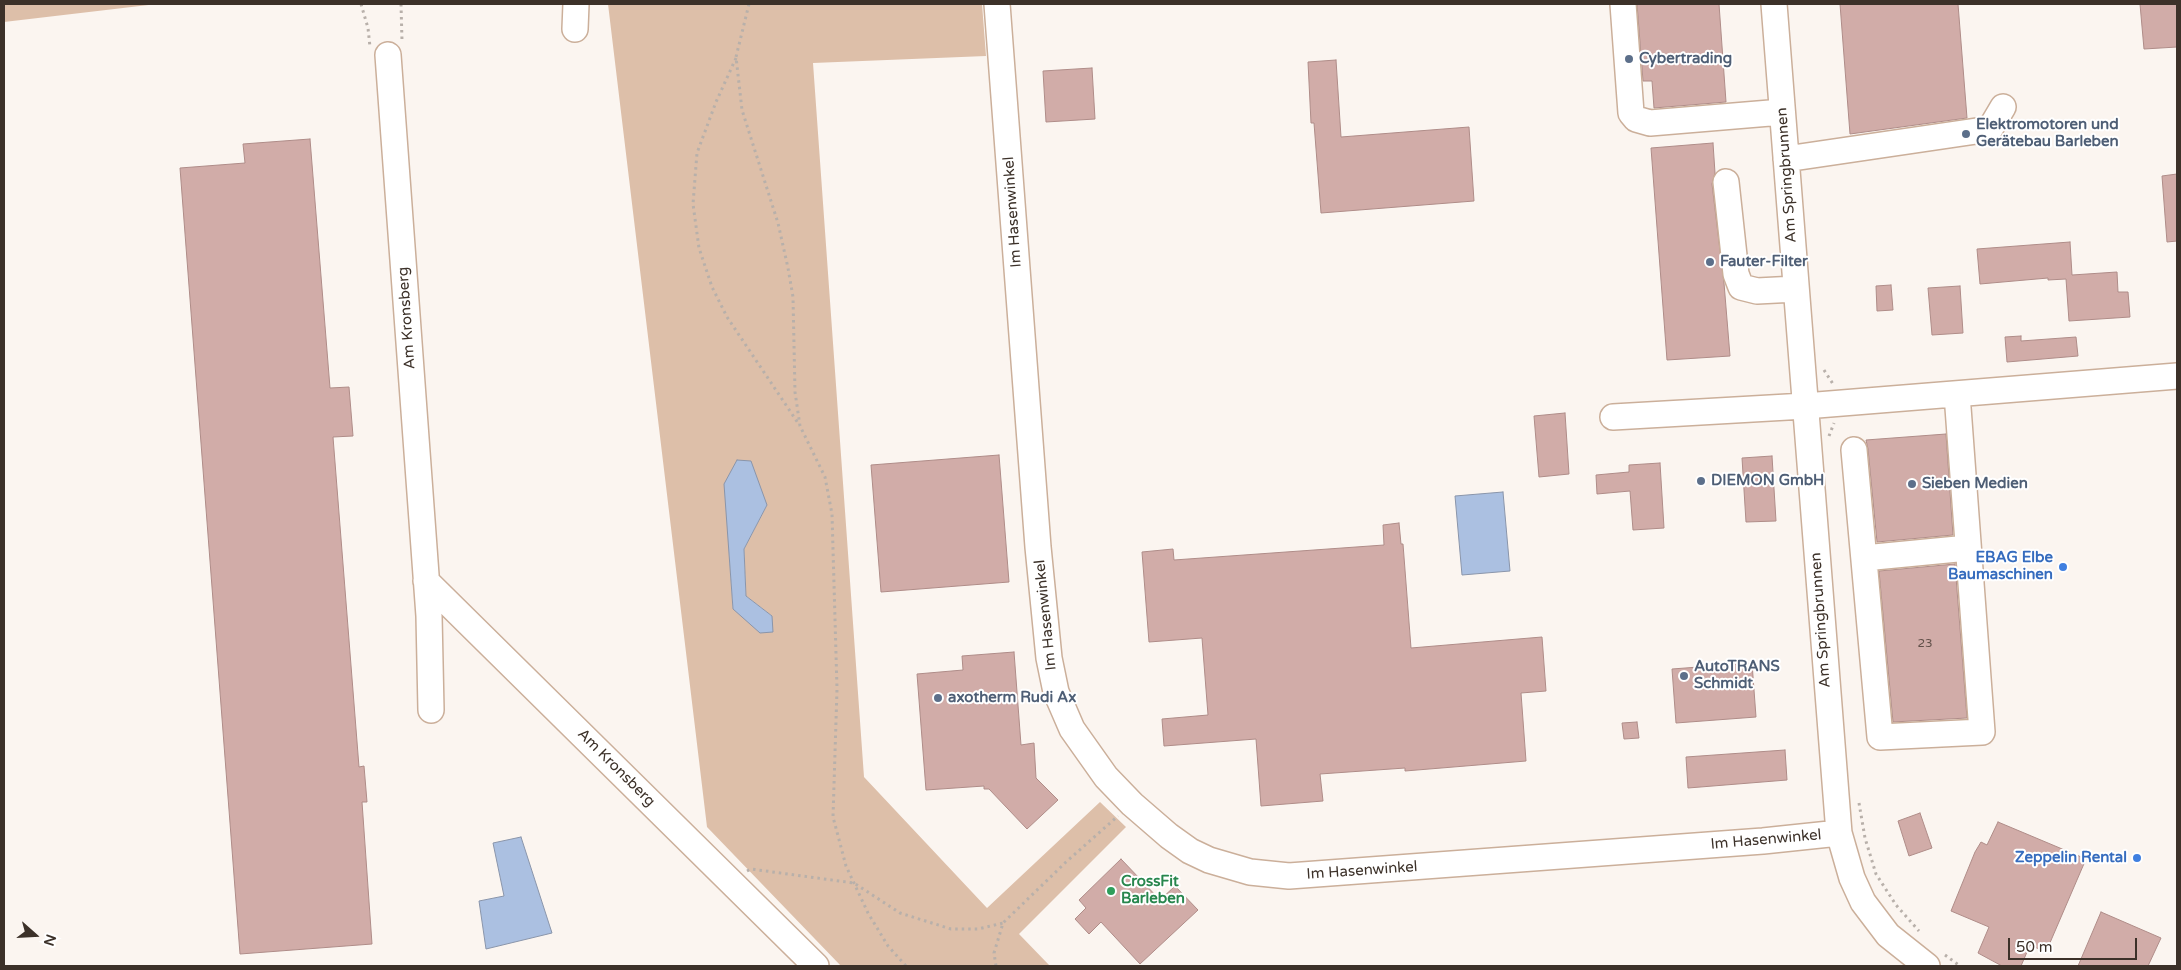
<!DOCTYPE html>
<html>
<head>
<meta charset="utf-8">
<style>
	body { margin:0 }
	#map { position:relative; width:2181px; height:970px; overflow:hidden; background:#fbf5f0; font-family:"Varela Round",sans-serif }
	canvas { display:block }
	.frame { position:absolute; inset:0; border:5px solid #3c3129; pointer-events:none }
	.north { position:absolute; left:10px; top:910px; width:50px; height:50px; -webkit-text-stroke:4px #fff; paint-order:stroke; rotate:109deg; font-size:14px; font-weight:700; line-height:20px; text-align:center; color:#3c3129 }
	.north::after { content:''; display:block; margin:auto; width:18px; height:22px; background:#3c3129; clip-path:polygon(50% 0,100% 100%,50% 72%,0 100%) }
	.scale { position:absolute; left:2008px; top:938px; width:129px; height:22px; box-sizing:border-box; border:2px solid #3c3129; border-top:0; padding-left:6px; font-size:15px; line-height:18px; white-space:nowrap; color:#3c3129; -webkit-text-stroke:4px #fff; paint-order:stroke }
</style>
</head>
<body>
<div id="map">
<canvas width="2181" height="970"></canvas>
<div class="frame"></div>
<div class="north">N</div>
<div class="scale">50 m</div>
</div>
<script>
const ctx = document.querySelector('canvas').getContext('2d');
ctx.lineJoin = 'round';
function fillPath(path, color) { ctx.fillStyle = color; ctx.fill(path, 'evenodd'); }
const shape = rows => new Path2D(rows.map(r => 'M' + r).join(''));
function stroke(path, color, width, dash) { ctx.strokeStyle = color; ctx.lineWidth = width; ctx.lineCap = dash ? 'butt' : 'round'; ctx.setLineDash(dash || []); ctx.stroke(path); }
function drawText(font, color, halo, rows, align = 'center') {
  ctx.font = font + ' "Varela Round",sans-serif'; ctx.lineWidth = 4; ctx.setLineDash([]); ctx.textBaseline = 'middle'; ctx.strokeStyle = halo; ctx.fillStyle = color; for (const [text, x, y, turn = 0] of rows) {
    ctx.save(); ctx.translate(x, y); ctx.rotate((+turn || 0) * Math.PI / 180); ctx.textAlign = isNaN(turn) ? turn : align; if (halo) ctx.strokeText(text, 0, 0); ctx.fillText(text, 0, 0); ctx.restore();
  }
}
const green = shape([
	[4,4,157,4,4,22],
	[608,4,982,4,986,56,813,63,864,777,987,908,1100,802,1126,827,1019,934,1050,966,841,966,707,827],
	[767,505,744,549,746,596,772,616,733,609,729,549]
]);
const water = shape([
	[737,460,751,461,767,505,744,549,746,596,772,616,773,632,760,633,733,609,724,484,737,460],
	[1503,492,1510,571,1462,575,1455,496,1503,492],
	[521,837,552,933,486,949,479,901,504,896,493,843,521,837]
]);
const building = shape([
	[1637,4,1719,4,1726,102,1654,108,1652,81,1643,81,1637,4],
	[1840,4,1958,4,1967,118,1850,134,1840,4],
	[2140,4,2177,4,2177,47,2144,49,2140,4],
	[1336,60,1341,137,1469,127,1474,201,1321,213,1314,123,1311,123,1308,62,1336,60],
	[1092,68,1095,119,1046,122,1043,71,1092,68],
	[310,139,330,388,349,387,353,436,333,437,359,767,364,766,367,802,362,802,372,944,240,954,180,168,245,163,243,144,310,139],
	[1713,143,1715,173,1712,184,1724,283,1730,356,1667,360,1651,148,1713,143],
	[2177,174,2177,241,2167,242,2162,176,2177,174],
	[2070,242,2072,275,2117,272,2118,292,2128,292,2130,317,2069,321,2066,279,2048,280,2048,278,1980,284,1977,249,2070,242],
	[1891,285,1893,310,1877,311,1876,286,1891,285],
	[1960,286,1963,333,1932,335,1928,288,1960,286],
	[2021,336,2021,341,2076,337,2078,356,2007,362,2005,337,2021,336],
	[1565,413,1569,474,1539,477,1534,416,1565,413],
	[1946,434,1953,535,1877,542,1868,449,1866,440,1946,434],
	[999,455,1009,582,881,592,871,465,999,455],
	[1772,456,1776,521,1746,522,1742,458,1772,456],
	[1660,463,1664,528,1633,530,1630,491,1597,494,1596,475,1629,472,1629,465,1660,463],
	[1399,523,1401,544,1403,544,1411,648,1542,637,1546,691,1521,693,1526,761,1405,771,1405,768,1320,774,1323,801,1261,806,1256,739,1164,746,1162,719,1208,715,1202,638,1149,642,1142,552,1173,549,1174,560,1384,545,1383,525,1399,523],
	[1955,564,1967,718,1893,722,1879,571,1955,564],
	[1014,652,1021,745,1034,743,1036,778,1058,800,1027,829,989,789,984,789,984,786,926,790,917,674,963,670,962,656,1014,652],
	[1752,663,1756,717,1676,723,1672,669,1752,663],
	[1637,722,1639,738,1624,739,1622,723,1637,722],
	[1785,750,1787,780,1688,788,1686,757,1785,750],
	[1920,813,1932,848,1909,856,1898,821,1920,813],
	[1998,822,2086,859,2046,952,2030,945,2021,966,2002,966,1978,953,1989,927,1951,911,1975,852,1981,842,1987,845,1998,822],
	[1121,859,1160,900,1175,886,1198,910,1140,964,1101,922,1089,934,1075,919,1086,908,1079,900,1121,859],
	[2101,912,2161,938,2148,966,2078,966,2101,912]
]);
const path = shape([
	[361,4,368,28,370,47],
	[401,4,402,41],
	[749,4,736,57,742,110,778,223,788,268,793,297,795,392,800,426,825,477,832,514,837,689,833,817,846,866,868,913,888,946,906,966],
	[736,58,716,102,697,153,693,204,699,248,712,287,727,317,798,423],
	[1824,370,1833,384],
	[1829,436,1834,423],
	[1859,803,1865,838,1876,874,1896,905,1919,931],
	[747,871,751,869,854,883,900,913,951,929,978,929,1003,923],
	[1945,955,1960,966],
	[996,966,994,953,1003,923,1066,862,1118,816]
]);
const minor = shape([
	[997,4,1038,547,1049,658,1056,692,1072,729,1106,777,1132,804,1169,836,1190,851,1209,860,1250,872,1289,876,1763,841,1839,833],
	[1623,4,1631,113,1636,119,1650,123,1782,112],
	[1774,4,1839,833,1852,878,1863,902,1888,935,1927,966],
	[575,29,576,4],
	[388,55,429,616,431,710],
	[1786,159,1990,129,2003,107],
	[1726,182,1736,274,1741,287,1757,291,1796,289],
	[1613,417,1805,406,2177,376],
	[1854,450,1880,737,1982,732,1957,394],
	[1864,558,1968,548],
	[426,581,816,966]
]);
const markers = [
	[1629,59,5,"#5c6f8a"],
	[1966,134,5,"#5c6f8a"],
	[1710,262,5,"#5c6f8a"],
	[1701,481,5,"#5c6f8a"],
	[1912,484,5,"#5c6f8a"],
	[2063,567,5,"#3f7fe0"],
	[1684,676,5,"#5c6f8a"],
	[938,698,5,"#5c6f8a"],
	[2137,858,5,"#3f7fe0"],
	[1111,891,5,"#2e9e5b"]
];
const numberNames = [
	["23",1925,644]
];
const serviceNames = [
	["Cybertrading",1639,59],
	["Elektromotoren und",1976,125],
	["Gerätebau Barleben",1976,142],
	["Fauter-Filter",1720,262],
	["DIEMON GmbH",1711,481],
	["Sieben Medien",1922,484],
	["AutoTRANS",1694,667],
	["Schmidt",1694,684],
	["axotherm Rudi Ax",948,698]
];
const streetNames = [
	["Am Springbrunnen",1787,175,-94],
	["Im Hasenwinkel",1013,212,-94],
	["Am Kronsberg",407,318,-94],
	["Im Hasenwinkel",1046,615,-96],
	["Am Springbrunnen",1821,620,-94],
	["Am Kronsberg",616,768,45],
	["Im Hasenwinkel",1766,840,-5],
	["Im Hasenwinkel",1362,871,-4]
];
const shopNames = [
	["EBAG Elbe",2053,558],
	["Baumaschinen",2053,575],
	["Zeppelin Rental",2127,858]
];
const leisureNames = [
	["CrossFit",1121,882],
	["Barleben",1121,899]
];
fillPath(green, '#ddbfa9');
fillPath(water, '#abc0e1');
stroke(water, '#8a95aa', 1);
fillPath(building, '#d1aca8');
stroke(building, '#af8c88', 1);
stroke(minor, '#cbaf9a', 28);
stroke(path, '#b8b0aa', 3, [2.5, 4]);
stroke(minor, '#fff', 25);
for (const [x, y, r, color] of markers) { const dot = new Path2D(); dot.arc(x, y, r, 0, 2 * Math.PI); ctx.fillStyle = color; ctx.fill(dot); stroke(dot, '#fff', 2); }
drawText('12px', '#615049', null, numberNames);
drawText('bold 15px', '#4e5e75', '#fff', serviceNames, 'left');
drawText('15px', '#3c3129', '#fff', streetNames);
drawText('bold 15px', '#366cbe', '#fff', shopNames, 'right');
drawText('bold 15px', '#27864d', '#fff', leisureNames, 'left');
</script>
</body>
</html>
